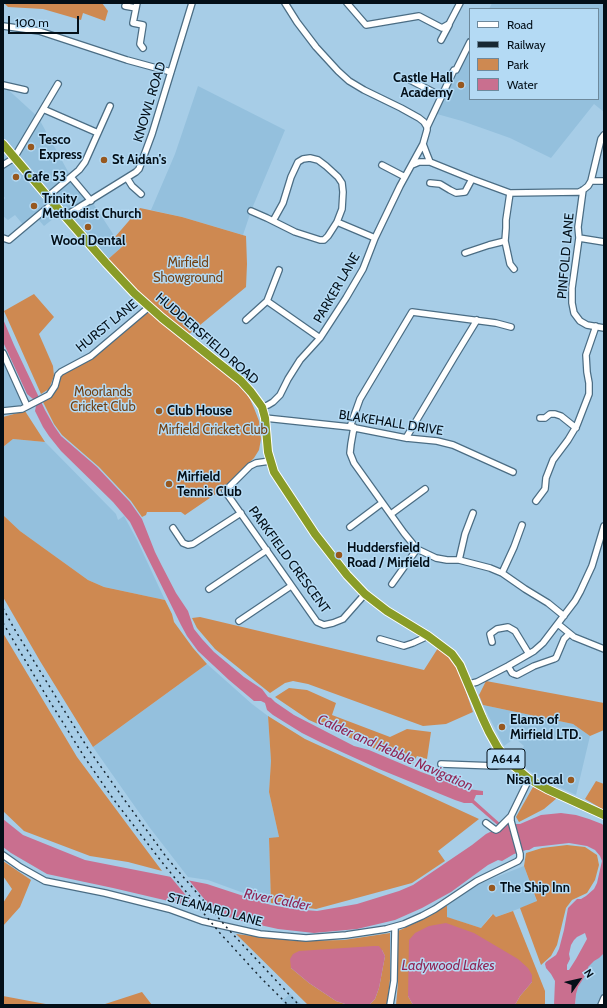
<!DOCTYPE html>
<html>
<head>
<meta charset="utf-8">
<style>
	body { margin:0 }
	#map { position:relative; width:607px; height:1008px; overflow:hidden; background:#a7cde7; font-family:Cabin,sans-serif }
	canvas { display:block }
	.frame { position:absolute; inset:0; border:4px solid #030f18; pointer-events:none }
	.legend { position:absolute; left:469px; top:8px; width:130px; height:92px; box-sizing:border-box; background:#b4daf4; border:1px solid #6d899c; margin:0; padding:5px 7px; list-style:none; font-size:12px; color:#030f18 }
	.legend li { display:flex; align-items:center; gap:8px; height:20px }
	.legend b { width:20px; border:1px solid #6d899c }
	.north { position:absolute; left:559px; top:960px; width:40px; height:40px; -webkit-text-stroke:3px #b4daf4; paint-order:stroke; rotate:56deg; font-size:11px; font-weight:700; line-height:16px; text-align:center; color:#030f18 }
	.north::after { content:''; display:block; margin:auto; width:14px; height:18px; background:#030f18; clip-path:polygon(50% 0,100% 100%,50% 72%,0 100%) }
	.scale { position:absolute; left:8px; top:16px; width:71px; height:18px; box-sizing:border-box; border:2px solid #030f18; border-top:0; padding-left:5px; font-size:12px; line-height:14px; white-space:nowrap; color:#030f18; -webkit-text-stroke:3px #b4daf4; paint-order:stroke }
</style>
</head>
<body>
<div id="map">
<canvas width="607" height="1008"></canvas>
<div class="frame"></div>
<ul class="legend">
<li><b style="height:5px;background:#fff"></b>Road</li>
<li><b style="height:5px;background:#182833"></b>Railway</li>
<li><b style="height:11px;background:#ce8951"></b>Park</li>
<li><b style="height:11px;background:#c96f8f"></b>Water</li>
</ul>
<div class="north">N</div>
<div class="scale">100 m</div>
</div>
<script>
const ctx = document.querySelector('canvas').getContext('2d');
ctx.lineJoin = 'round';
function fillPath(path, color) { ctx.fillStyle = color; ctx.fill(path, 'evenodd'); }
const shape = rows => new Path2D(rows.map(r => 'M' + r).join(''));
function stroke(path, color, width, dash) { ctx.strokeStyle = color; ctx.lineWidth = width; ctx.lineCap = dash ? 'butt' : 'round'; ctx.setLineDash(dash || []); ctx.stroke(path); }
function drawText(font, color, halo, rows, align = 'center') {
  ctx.font = font + ' Cabin,sans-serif'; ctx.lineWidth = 3; ctx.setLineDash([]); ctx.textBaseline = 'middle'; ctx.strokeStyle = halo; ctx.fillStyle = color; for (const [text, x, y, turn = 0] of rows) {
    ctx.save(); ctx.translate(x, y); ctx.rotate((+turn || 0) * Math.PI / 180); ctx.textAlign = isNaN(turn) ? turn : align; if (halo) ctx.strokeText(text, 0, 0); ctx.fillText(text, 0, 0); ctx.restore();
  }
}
const built = shape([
	[492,3,604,3,604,112,594,104,551,158,510,138,462,121,437,114,470,47,470,99,598,99,598,9,489,9],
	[3,85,38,117,71,177,91,200,115,237,123,246,106,261,58,215,44,226,37,218,25,227,15,215,8,220,3,216,3,201,5,198,3,195],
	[198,86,285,130,251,211,243,235,182,217,151,210,175,154],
	[3,363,6,369,22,405,3,407],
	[13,439,45,442,116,514,118,520,124,516,137,540,165,600,104,587,88,580,20,531,3,515,3,447],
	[207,664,252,704,268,716,271,761,269,792,279,837,269,839,271,903,208,880,188,877,150,828,93,747],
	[483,705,573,724,590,736,576,795,538,777,516,761,524,746,515,738,504,746],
	[524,866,537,902,496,917,492,914,481,928,446,917,447,905,481,883],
	[604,951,604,1005,575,1005,576,1001,575,994,588,966],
	[290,994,302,1005,286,1005,282,1001]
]);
const green = shape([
	[4,3,102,3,108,11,105,21,83,13,81,20,43,9,8,7],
	[140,208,182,217,246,236,247,264,246,287,188,335,151,304,106,261,123,246,115,237],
	[34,294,54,317,39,334,53,366,54,376,49,389,41,394,4,311],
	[149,309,214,363,238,385,249,397,254,408,259,421,261,439,259,450,254,458,223,489,185,515,181,512,147,512,146,515,142,517,131,501,99,467,62,435,54,424,43,402,51,395,59,376,81,364],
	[25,411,45,442,13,439,3,447,3,417],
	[3,515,20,531,88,580,104,587,165,600,172,614,174,622,193,648,207,664,93,747,40,661,3,597],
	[200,617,424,670,438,648,450,658,458,669,473,712,446,724,423,726,308,684,293,681,285,683,270,693,215,649,197,628,192,618],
	[3,633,77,757,162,871,128,862,90,856,24,831,3,811],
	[486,681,604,703,604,730,590,736,573,724,483,705,479,695],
	[289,688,307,690,336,703,332,715,390,737,407,729,431,732,427,759,417,756,412,765,309,720,275,697],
	[268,716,305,739,479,819,438,851,445,861,412,883,316,909,271,903,269,838,279,837,269,792,271,761],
	[596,781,604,784,604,810,585,799],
	[533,787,557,798,544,809,519,822,516,817],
	[567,845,585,847,597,855,599,865,595,880,587,893,572,900,566,908,557,945,551,956,541,965,520,908,537,901,524,866,526,853,542,848],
	[3,861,31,880,20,907,3,926,3,903,12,889,3,876],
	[447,905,447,917,481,928,493,914,496,917,513,911,545,991,545,1005,515,1005,520,996,532,982,408,996,413,1005,396,1005,398,983,398,931,430,916],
	[390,933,390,979,387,1005,369,1005,375,999,379,988,385,956,382,950,291,968,309,983,336,1001,348,1005,308,1005,236,934,297,941,344,940],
	[142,992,152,1005,102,1005],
	[3,996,51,1005,3,1005]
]);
const water = shape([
	[3,319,14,345,45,410,54,426,61,436,97,467,130,502,137,512,142,519,155,552,162,566,176,593,188,611,194,629,202,639,214,652,244,677,262,689,268,697,271,698,275,702,294,715,354,746,369,750,421,772,446,781,447,778,449,779,449,781,468,789,483,791,483,795,476,795,474,800,503,826,506,824,520,824,541,815,561,813,576,815,589,819,602,824,604,826,604,953,599,958,594,961,588,967,589,970,586,974,578,987,576,994,575,1005,554,1005,555,981,551,974,546,968,545,964,546,962,556,955,559,949,564,930,568,908,577,899,581,899,586,896,594,889,597,883,602,861,600,856,595,850,587,846,569,843,534,847,529,850,526,850,514,854,502,861,498,860,488,865,451,892,422,908,395,920,357,929,314,933,278,929,242,921,194,907,113,888,47,874,11,853,3,847,3,819,23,835,85,860,207,884,271,905,293,909,317,911,357,904,399,891,413,885,472,845,486,834,490,832,498,831,501,828,472,803,464,803,455,800,379,769,322,743,302,733,273,715,267,710,265,703,261,701,254,701,229,680,198,651,187,636,181,625,130,522,113,502,61,451,49,436,43,427,35,411,36,406,33,399,27,394,3,342],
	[585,933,587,939,576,959,569,970,567,970,567,965,570,959,569,954,571,945,574,940,577,937],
	[446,923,474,933,518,959,528,968,532,975,532,982,520,996,515,1005,413,1005,408,996,409,940,415,933,429,926],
	[374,946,379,946,382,950,385,956,379,988,375,999,369,1005,348,1005,336,1001,309,983,291,968,290,959,293,954,299,951]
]);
const pier = shape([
	[169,875,187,878,219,917,199,911]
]);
const minor = shape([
	[137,3,133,23,143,25,140,44,143,48],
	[285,3,297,22,316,47,338,71,349,81,364,90,401,108,419,118,424,122,427,127,427,130,423,144,426,152,430,162,472,179,510,193,579,192,583,190,588,186,591,181,601,139,604,135],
	[347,3,366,25,419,16,442,28,449,24,460,3],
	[125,6,136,8],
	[3,26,39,31,127,60,171,72],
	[441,40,449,25],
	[408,79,441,96],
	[3,85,25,90],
	[43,109,98,133],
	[427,127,454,70,456,70,470,42],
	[3,165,14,158,58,84],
	[382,165,405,177],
	[412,165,419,162,430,162],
	[71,177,91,201],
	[127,178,132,186,141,194],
	[591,181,604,181],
	[430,183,440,184,450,190,456,193,465,192,472,179],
	[583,190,578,227,579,238,572,288,572,303,574,313,580,321,587,325,604,328],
	[47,197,79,170,85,162,110,106],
	[251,211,267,218,295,232,320,240,324,240,328,236,337,222,375,238],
	[65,216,136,172,139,169,152,134,192,3],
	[273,221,283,203,291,177,298,162,303,159,310,158,318,160,326,166,338,177,342,183,343,192,342,209,337,222],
	[3,238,9,240,53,203],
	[579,238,604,242],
	[505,241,510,264,514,269],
	[465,253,489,245,505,241,506,228,506,220,510,193],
	[267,301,279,270],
	[246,320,267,301,320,338],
	[3,353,27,406],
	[262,407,268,405,273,402,280,395,288,379,300,360,320,338,346,298,363,269,375,238,400,186,423,144],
	[3,411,22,409,49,395,55,386,58,375,61,372,91,356,149,307],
	[265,418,350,427,406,438,437,441,453,445,513,472],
	[540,418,545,418,550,414,555,414,561,416,576,428],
	[350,427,360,399,412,312,496,323,511,327],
	[354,427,351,444,350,453,354,463,404,533,417,549,436,558,447,560,459,560,490,568,502,573,525,589,548,603,564,616],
	[406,438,455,356,477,320],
	[270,461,256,463,250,466,225,491,317,622,324,625,333,623,343,619,365,594],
	[536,501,545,489,546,478,553,460,568,440,577,425,589,394,589,383,587,372,586,355,596,326],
	[391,514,425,489],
	[350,527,382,503],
	[173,528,183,543,188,545,193,544,241,513],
	[459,560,465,534,473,513],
	[502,573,514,547,522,525],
	[392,584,417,549],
	[209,589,267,550],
	[239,621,291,586],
	[558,624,574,637,604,649],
	[380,639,404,646,413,643,428,636],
	[492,642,490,634,497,629,508,627,515,631,529,654],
	[508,666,512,673,514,674,517,675,534,666,554,659,556,658,564,639,569,634],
	[469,684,477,682,508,666,534,651,543,643,575,601,580,592,592,566,604,526],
	[441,764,496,766,508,761],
	[486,823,494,829,496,830,498,829,511,816],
	[3,855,20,867,45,881,105,893,169,909,202,921,260,934,306,938,346,935,386,929,404,924,422,916,435,909,477,881,518,861,520,858,520,854,511,821,511,816,529,779],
	[390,1005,394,981,395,927],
	[601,1005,604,998]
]);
const highway = shape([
	[3,144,54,204,106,263,134,293,162,318,241,381,251,392,262,407,265,418,268,452,274,472,315,534,347,575,365,594,387,611,428,636,452,654,460,665,482,717,489,732,498,748,508,761,529,779,547,789,604,815]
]);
const rail = shape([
	[3,608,15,630,62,707,89,750,126,802,167,858,228,929,299,1005],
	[3,623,47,697,85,758,114,800,161,861,219,932,261,978,288,1005]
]);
const markers = [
	[461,85,4,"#97581f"],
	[31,147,4,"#97581f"],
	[104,160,4,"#97581f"],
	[16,177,4,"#97581f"],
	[34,206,4,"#97581f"],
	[88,227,4,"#97581f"],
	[159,411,4,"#97581f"],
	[169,484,4,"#97581f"],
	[339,555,4,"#97581f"],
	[502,727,4,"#97581f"],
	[571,780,4,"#97581f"],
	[492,888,4,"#97581f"]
];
const shields = [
	[506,759,38]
];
const shieldNames = [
	["A644",506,759]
];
const poiNames = [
	["Castle Hall",453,78,"right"],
	["Academy",453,93,"right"],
	["Tesco",39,140],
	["Express",39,155],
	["St Aidan's",112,160],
	["Cafe 53",24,177],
	["Trinity",42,199],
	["Methodist Church",42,214],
	["Wood Dental",88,241,"center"],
	["Club House",167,411],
	["Mirfield",177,477],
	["Tennis Club",177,492],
	["Huddersfield",347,548],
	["Road / Mirfield",347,563],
	["Elams of",510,720],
	["Mirfield LTD.",510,735],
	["Nisa Local",563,780,"right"],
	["The Ship Inn",500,888]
];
const streetNames = [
	["KNOWL ROAD",150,102,-73],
	["PINFOLD LANE",566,256,-85],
	["PARKER LANE",337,288,-60],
	["HURST LANE",107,326,-39],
	["HUDDERSFIELD ROAD",207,339,41],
	["BLAKEHALL DRIVE",391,423,9],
	["PARKFIELD CRESCENT",289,560,54],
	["STEANARD LANE",215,910,15]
];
const parkNames = [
	["Mirfield",188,263],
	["Showground",188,278],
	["Moorlands",103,392],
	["Cricket Club",103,407],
	["Mirfield Cricket Club",213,430]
];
const waterNames = [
	["Calder and Hebble Navigation",395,753,24],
	["River Calder",277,900,11],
	["Ladywood Lakes",448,966]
];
fillPath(built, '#94c0dd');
fillPath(green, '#ce8951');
fillPath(water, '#c96f8f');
fillPath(pier, '#a7cde7');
stroke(minor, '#4b6d84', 8);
stroke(highway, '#fff', 10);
stroke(minor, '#fff', 5.5);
stroke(highway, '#899c27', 8);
stroke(rail, '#182833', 1.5, [2, 4]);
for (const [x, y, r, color] of markers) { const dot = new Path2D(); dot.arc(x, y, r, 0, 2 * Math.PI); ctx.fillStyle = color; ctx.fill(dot); stroke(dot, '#b4daf4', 1.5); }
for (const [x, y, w] of shields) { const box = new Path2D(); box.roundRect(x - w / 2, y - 10, w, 20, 3); ctx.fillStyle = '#b4daf4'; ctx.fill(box); stroke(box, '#030f18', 1); }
drawText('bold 12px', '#030f18', null, shieldNames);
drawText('bold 13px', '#030f18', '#b4daf4', poiNames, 'left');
drawText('13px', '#030f18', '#b4daf4', streetNames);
drawText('13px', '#724113', '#b4daf4', parkNames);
drawText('italic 14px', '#912554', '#b4daf4', waterNames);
</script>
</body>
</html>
